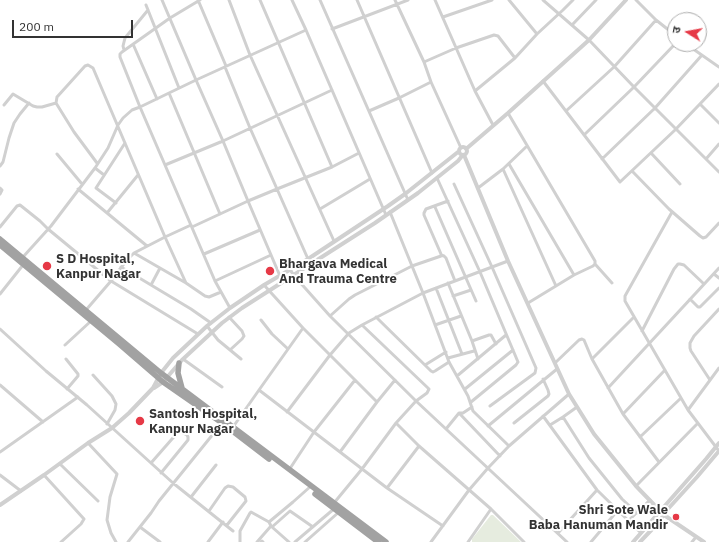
<!DOCTYPE html>
<html>
<head>
<meta charset="utf-8">
<style>
	body { margin:0 }
	#map { position:relative; width:719px; height:542px; overflow:hidden; background:#fff; font-family:"IBM Plex Sans","Noto Sans Devanagari",sans-serif }
	canvas { display:block }
	.north { position:absolute; left:667px; top:12px; width:40px; height:40px; box-sizing:border-box; background:#fff; border:1px solid #adadad; border-radius:50%; rotate:281deg; font-size:11px; font-weight:700; line-height:16px; text-align:center; color:#333 }
	.north::after { content:''; display:block; margin:auto; width:14px; height:18px; background:#e63946; clip-path:polygon(50% 0,100% 100%,50% 72%,0 100%) }
	.scale { position:absolute; left:12px; top:20px; width:121px; height:18px; box-sizing:border-box; border:2px solid #333; border-top:0; padding-left:5px; font-size:12px; line-height:14px; white-space:nowrap; color:#333; -webkit-text-stroke:3px #fff; paint-order:stroke }
</style>
</head>
<body>
<div id="map">
<canvas width="719" height="542"></canvas>
<div class="north">उ</div>
<div class="scale">200 m</div>
</div>
<script>
const ctx = document.querySelector('canvas').getContext('2d');
ctx.lineJoin = 'round';
function fillPath(path, color) { ctx.fillStyle = color; ctx.fill(path, 'evenodd'); }
const shape = rows => new Path2D(rows.map(r => 'M' + r).join(''));
function stroke(path, color, width, dash) { ctx.strokeStyle = color; ctx.lineWidth = width; ctx.lineCap = dash ? 'butt' : 'round'; ctx.setLineDash(dash || []); ctx.stroke(path); }
function drawText(font, color, halo, rows, align = 'center') {
  ctx.font = font + ' "IBM Plex Sans",sans-serif'; ctx.lineWidth = 4; ctx.setLineDash([]); ctx.textBaseline = 'middle'; ctx.strokeStyle = halo; ctx.fillStyle = color; for (const [text, x, y, turn = 0] of rows) {
    ctx.save(); ctx.translate(x, y); ctx.rotate((+turn || 0) * Math.PI / 180); ctx.textAlign = isNaN(turn) ? turn : align; if (halo) ctx.strokeText(text, 0, 0); ctx.fillText(text, 0, 0); ctx.restore();
  }
}
const green = shape([
	[491,515,493,515,521,542,472,542,472,539]
]);
const minor = shape([
	[162,0,196,80,306,30,386,215],
	[198,0,226,66],
	[229,0,250,55,334,241],
	[260,0,332,167],
	[292,0,306,30],
	[320,0,408,200],
	[357,0,432,173],
	[395,0,424,62,431,82,461,148],
	[435,0,475,91,493,125],
	[509,0,537,34],
	[543,0,589,40,634,87,719,172],
	[636,0,656,20,675,35],
	[146,5,179,88],
	[443,17,492,0],
	[572,25,596,0],
	[332,29,408,0],
	[133,44,157,99],
	[686,44,719,67],
	[124,50,123,46,125,38,148,10],
	[424,62,456,48,494,35,498,36,515,58],
	[225,67,250,128,308,259],
	[543,81,620,182,675,130,719,84],
	[475,91,515,58,537,34,563,10,573,0],
	[169,93,140,107,215,281,230,308],
	[700,104,719,123],
	[4,105,13,94,33,106,37,107,42,107,56,103],
	[369,111,399,98,431,82],
	[566,111,614,67,656,20],
	[508,113,595,261,595,264,593,266,574,275,528,303],
	[584,135,634,87,675,44],
	[651,153,680,184],
	[57,154,82,184],
	[602,159,655,108,702,55],
	[706,159,719,144],
	[97,163,74,132,56,103,57,97,85,66,88,65,93,68,165,237,186,283,205,296,209,297,221,292],
	[509,164,574,275],
	[165,165,223,141,332,90],
	[0,166,3,162,9,138,14,123,20,114,29,103],
	[95,168,104,175],
	[503,169,556,286],
	[632,171,669,209,700,236,703,238,706,237,719,223],
	[437,178,480,272,518,362,516,365,471,402],
	[454,184,492,267,536,368,535,373,490,406],
	[0,188,2,190,0,194],
	[478,188,503,169,527,146],
	[78,189,147,246],
	[116,203,96,188,125,143],
	[435,207,476,301],
	[320,209,370,179],
	[390,212,423,293,449,362,468,396,473,411,509,446],
	[672,212,625,296,625,301,688,410,719,451],
	[107,213,138,175],
	[0,227,17,206,20,205,40,221,48,229,111,281,198,334],
	[192,227,220,214],
	[134,253,186,283],
	[204,254,260,230],
	[441,255,444,256,446,258,455,281],
	[23,257,51,226,95,168,108,148,118,125,123,118,132,110,140,107,120,57,120,54,122,52,170,18,200,0],
	[595,264,612,283],
	[121,267,191,309,211,323],
	[290,270,297,279,330,316,416,401,567,542],
	[714,274,719,278],
	[280,276,248,201,223,141,196,80,169,93,220,214,248,201,277,189,332,167,359,153],
	[215,281,271,255],
	[448,283,472,341,478,359],
	[151,285,160,268],
	[264,285,303,328,259,390,387,488,443,526],
	[436,288,462,354],
	[0,294,23,265],
	[453,296,471,290],
	[690,299,698,307,700,307,719,288],
	[86,310,111,281,126,261,134,253,165,237,191,225],
	[330,316,349,299,355,295,412,266,441,256,441,254,424,215,424,213,426,209,448,201],
	[229,317,242,331,244,336,242,339,230,350],
	[376,317,431,371,433,372,435,371,449,362],
	[261,320,272,334,288,349],
	[435,325,461,316],
	[207,326,218,340,241,359],
	[303,328,377,402,395,380],
	[0,329,46,371,87,405,173,483,233,531],
	[642,331,674,269,678,264,680,264,684,265,704,284],
	[472,341,489,335,491,335,496,344],
	[65,345,91,321],
	[448,358,474,351],
	[66,359,78,374,78,376,67,389],
	[183,359,222,387],
	[592,359,634,317],
	[555,363,579,340,582,339,584,340,592,359,623,414,659,462],
	[425,365,446,352],
	[93,375,112,396,116,404,115,410,107,424],
	[457,376,506,335],
	[710,380,691,351,690,348,690,343,694,336,719,309],
	[0,385,43,422],
	[608,388,719,268],
	[465,389,513,350],
	[688,410,719,368],
	[287,412,330,355,349,333,362,325,423,293,508,261],
	[459,413,500,456],
	[623,414,665,370],
	[543,416,597,490,641,533],
	[563,417,589,458,622,499,637,513],
	[396,423,419,446,491,509,524,542],
	[514,423,548,396,549,394,548,390,543,379],
	[550,425,563,417,577,407],
	[488,426,557,369],
	[233,427,259,390],
	[446,429,459,413,463,413,472,407],
	[640,437,681,398],
	[88,443,117,474,110,497,107,520,111,533,116,542],
	[0,452,78,397],
	[340,452,377,402],
	[151,463,179,431,187,435,188,437,188,440,161,473],
	[60,464,98,501],
	[289,470,314,432,355,380],
	[0,475,21,491],
	[44,475,84,519,81,524,61,542],
	[636,486,698,423],
	[387,488,419,446],
	[191,497,216,465],
	[334,503,362,469,396,423,416,401,427,393,429,389,362,325],
	[209,511,225,488,228,486,233,487,245,497,246,501,227,525],
	[628,521,650,500],
	[269,522,293,502,311,486],
	[140,527,160,542],
	[558,533,597,490],
	[128,542,151,513,159,501,222,423],
	[208,542,223,522],
	[240,542,240,531,250,513,251,512,269,522],
	[257,542,271,526,269,522],
	[261,542,262,541,263,542],
	[289,542,272,527,290,511,313,527],
	[295,542,335,508],
	[305,542,339,512],
	[431,542,469,490,488,468,509,446,569,394],
	[468,542,491,509],
	[591,542,618,510],
	[692,542,696,537]
]);
const tertiary = shape([
	'459 151a4 4 0 1 1 8 0a4 4 0 1 1-8 0Z',
	[466,149,508,113,589,40,626,0],
	[464,155,508,261,569,394,594,434,636,486,664,515,704,542],
	[154,388,163,382,182,360,222,323,242,308,375,223,418,193,458,161,462,156],
	[0,505,44,475,88,443,112,428,129,413,153,388,161,373,173,358,207,326,230,308,264,285,308,259,388,206,405,194,458,152],
	[633,542,706,459,719,443],
	[640,542,659,522,667,510,697,477,719,451]
]);
const trunk = shape([
	[0,239,161,373,386,542],
	[0,245,119,344,163,382,222,423,269,459],
	[179,363,178,373,182,388],
	[315,494,378,542]
]);
const markers = [
	[47,266,5,"#e63946"],
	[270,271,5,"#e63946"],
	[140,421,5,"#e63946"],
	[676,517,4,"#e63946"]
];
const poiNames = [
	["S D Hospital,",56,259],
	["Kanpur Nagar",56,274],
	["Bhargava Medical",279,264],
	["And Trauma Centre",279,279],
	["Santosh Hospital,",149,414],
	["Kanpur Nagar",149,429],
	["Shri Sote Wale",668,510,"right"],
	["Baba Hanuman Mandir",668,525,"right"]
];
fillPath(green, '#e6ecdf');
stroke(minor, '#d0d0d0', 3);
stroke(tertiary, '#d0d0d0', 4);
stroke(trunk, '#a2a2a2', 5.5);
for (const [x, y, r, color] of markers) { const dot = new Path2D(); dot.arc(x, y, r, 0, 2 * Math.PI); ctx.fillStyle = color; ctx.fill(dot); stroke(dot, '#fff', 1.5); }
drawText('bold 13px', '#333', '#fff', poiNames, 'left');
</script>
</body>
</html>
